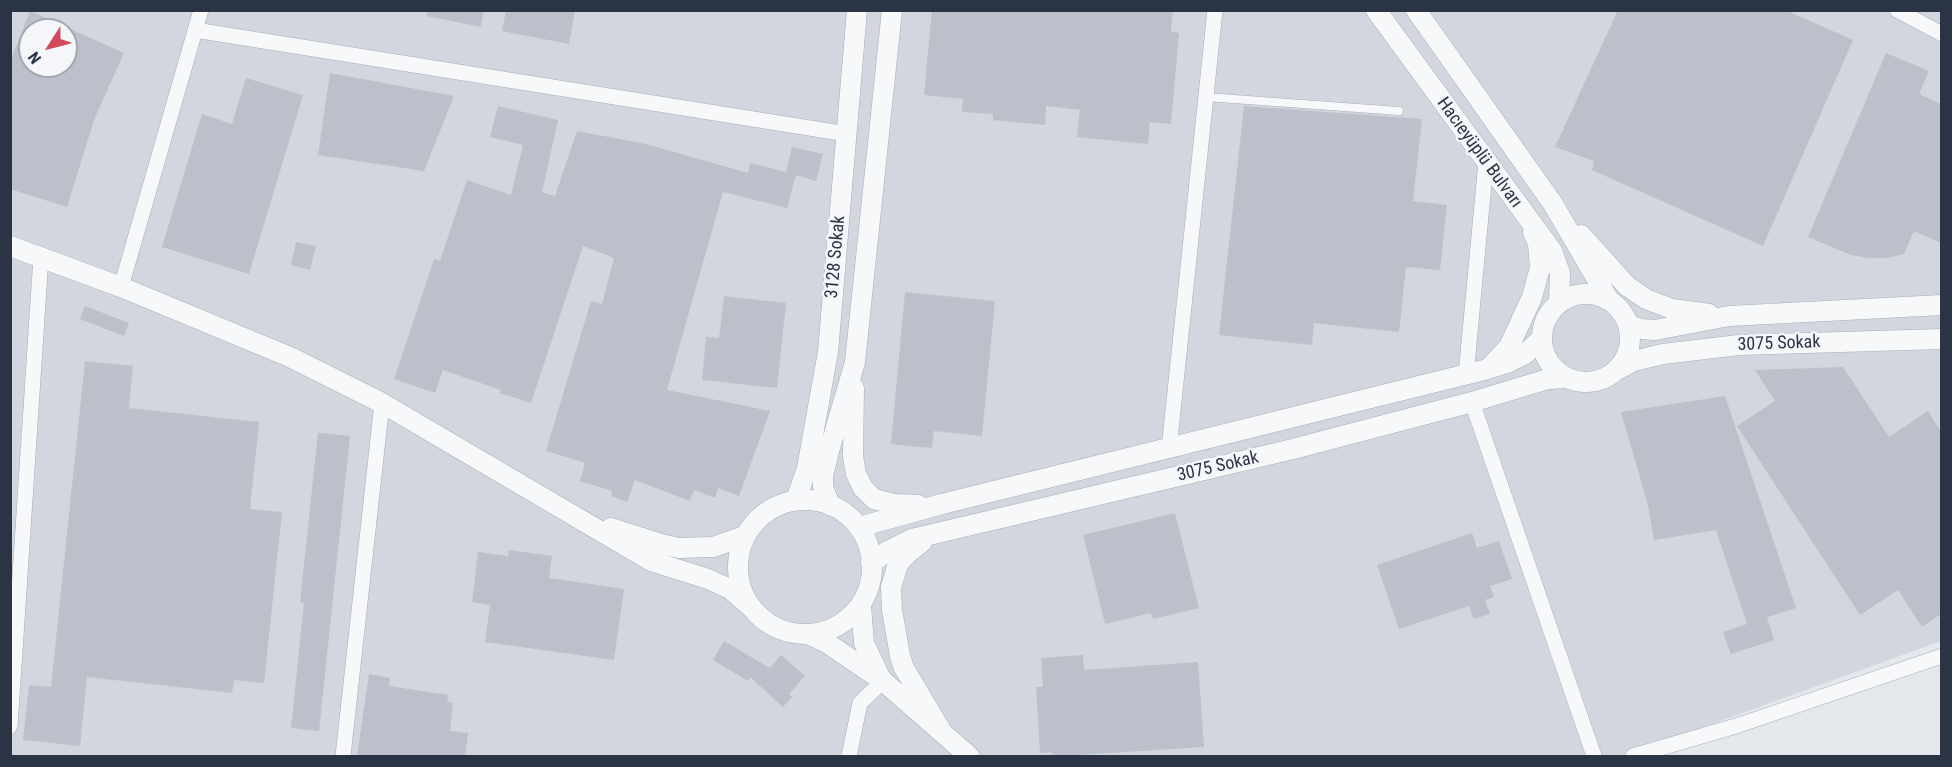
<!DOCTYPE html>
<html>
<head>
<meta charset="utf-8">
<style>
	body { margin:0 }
	#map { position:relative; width:1952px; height:767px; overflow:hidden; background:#e4e7ec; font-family:"Roboto Condensed",sans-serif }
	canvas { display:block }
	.frame { position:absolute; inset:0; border:12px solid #2b3445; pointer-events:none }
	.north { position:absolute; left:18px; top:18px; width:60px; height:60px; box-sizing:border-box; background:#f4f6f9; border:2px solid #a4a8b1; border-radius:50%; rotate:234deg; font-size:16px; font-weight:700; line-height:24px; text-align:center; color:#2b3445 }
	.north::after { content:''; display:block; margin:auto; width:21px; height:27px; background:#d1495b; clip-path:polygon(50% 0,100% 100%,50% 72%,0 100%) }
</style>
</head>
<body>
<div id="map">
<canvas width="1952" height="767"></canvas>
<div class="frame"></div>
<div class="north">N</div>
</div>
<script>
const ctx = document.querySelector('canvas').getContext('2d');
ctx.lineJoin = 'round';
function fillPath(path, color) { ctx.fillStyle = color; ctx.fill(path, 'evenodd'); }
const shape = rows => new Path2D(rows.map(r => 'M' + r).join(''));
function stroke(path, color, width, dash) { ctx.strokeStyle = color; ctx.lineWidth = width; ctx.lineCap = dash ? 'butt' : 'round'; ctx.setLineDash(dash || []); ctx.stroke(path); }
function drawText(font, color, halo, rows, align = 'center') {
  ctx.font = font + ' "Roboto Condensed",sans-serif'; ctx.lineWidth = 5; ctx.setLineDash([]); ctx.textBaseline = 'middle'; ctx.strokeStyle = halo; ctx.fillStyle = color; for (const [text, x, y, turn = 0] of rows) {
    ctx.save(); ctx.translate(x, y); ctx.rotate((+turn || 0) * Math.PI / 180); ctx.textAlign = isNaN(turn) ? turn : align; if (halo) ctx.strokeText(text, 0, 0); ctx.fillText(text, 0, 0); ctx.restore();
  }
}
const built = shape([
	[10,11,1941,11,1941,641,1624,756,11,756],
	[30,30,66,30,66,66,30,66]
]);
const building = shape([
	[428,10,484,10,481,27,427,16],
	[506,10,575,10,569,44,502,31],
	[932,10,1173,10,1171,32,1179,33,1171,124,1150,122,1148,144,1077,137,1080,110,1046,106,1045,125,993,120,993,114,962,112,963,99,924,95],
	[1618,10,1785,10,1853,40,1763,246,1592,170,1594,161,1555,147],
	[30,11,124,53,94,120,67,207,10,189,10,62],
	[30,30,66,30,66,66,30,66],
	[1886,53,1929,71,1919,94,1941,104,1941,243,1914,231,1904,254,1887,258,1869,258,1851,255,1808,237],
	[330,73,454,96,424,171,318,155],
	[246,78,303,95,249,274,162,247,202,114,232,124],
	[498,106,558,120,542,192,555,196,577,131,646,144,748,173,750,163,786,172,792,147,823,154,816,181,796,175,787,208,723,192,667,390,770,411,739,496,718,488,715,498,694,490,690,501,635,480,627,502,611,496,612,491,580,481,585,463,546,451,591,301,602,304,614,258,583,246,531,403,500,393,501,390,443,370,435,393,394,379,434,259,440,261,467,180,511,195,523,145,490,137],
	[1244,106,1422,119,1413,201,1447,205,1440,270,1406,267,1399,332,1314,323,1312,345,1219,335],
	[296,242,316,246,310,270,291,265],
	[905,292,995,301,982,436,934,431,932,448,891,444],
	[724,296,786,303,777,388,702,380,706,337,719,338],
	[85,306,129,323,124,336,80,319],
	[85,361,133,366,129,408,259,422,250,509,282,512,264,683,234,680,232,693,87,677,80,746,23,740,29,685,51,687],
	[1843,367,1889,437,1928,411,1941,432,1941,614,1922,627,1898,590,1860,615,1737,426,1775,401,1755,370],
	[1725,396,1796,608,1767,617,1774,640,1731,654,1723,632,1747,624,1716,530,1654,540,1648,505,1621,412],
	[318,433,350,436,319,731,291,728,304,603,300,602],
	[1175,513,1199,608,1153,619,1151,613,1105,624,1083,535],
	[1472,533,1477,548,1499,541,1512,579,1490,586,1494,597,1485,600,1490,614,1474,619,1469,606,1399,629,1377,565],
	[509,550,552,556,549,578,624,589,614,660,485,642,490,605,472,602,478,552,508,556],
	[724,641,770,668,781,655,805,676,789,694,792,697,783,707,750,677,748,681,713,660],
	[1083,655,1084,670,1198,662,1204,747,1063,756,1053,756,1052,752,1040,753,1036,687,1043,687,1041,658],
	[369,674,390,678,389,686,449,695,447,702,453,703,450,731,468,733,465,756,357,756]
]);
const service = shape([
	[1206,97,1399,111]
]);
const minor = shape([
	[1897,10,1942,34],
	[195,30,847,134],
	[121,287,201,10],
	[1466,375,1486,162],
	[1472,402,1594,756],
	[1169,449,1215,10],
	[10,726,41,257],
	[343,756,382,403],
	[849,756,860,703,883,681],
	[1633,756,1736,726,1942,656]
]);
const tertiary = shape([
	[1376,10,1552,251,1560,273,1559,303],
	[1416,10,1553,204,1609,300],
	[1581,235,1627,286,1646,299,1672,309,1709,314],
	[10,246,121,287,290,357,382,403,651,561,708,579,730,589,752,608],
	'1542 338a44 44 0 1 1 88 0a44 44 0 1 1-88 0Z',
	[1629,325,1641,329,1655,330,1729,316,1942,305],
	[1491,366,1509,347,1532,297,1540,268,1538,244,1533,232],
	[1619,369,1634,361,1663,354,1739,345,1942,339],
	[854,388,853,456,856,474,863,488,874,499,894,504,918,505],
	[796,500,807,468,828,352,857,10],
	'738 567a67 67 0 1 1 134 0a67 67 0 1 1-134 0Z',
	[830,505,823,487,823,476,829,451,855,362,892,10],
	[859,527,942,504,1484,370,1507,363,1525,354,1542,338],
	[611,528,661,544,679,548,713,547,745,536],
	[922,542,907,554,898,564,891,587,892,610,900,656,904,668,942,732],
	[871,563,888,551,912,539,1293,449,1472,402,1548,379,1568,378],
	[861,606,864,643,881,679],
	[810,635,827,643,883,681,969,756]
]);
const streetNames = [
	["Hacıeyüplü Bulvarı",1479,153,54],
	["3128 Sokak",836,257,-85],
	["3075 Sokak",1779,344,-2],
	["3075 Sokak",1218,467,-13]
];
fillPath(built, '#d2d6de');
fillPath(building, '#bbc0ca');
stroke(service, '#a9aeb7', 9);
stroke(minor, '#a9aeb7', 16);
stroke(tertiary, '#a9aeb7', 21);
stroke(service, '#f7f8fa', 8);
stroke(minor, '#f7f8fa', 15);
stroke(tertiary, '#f7f8fa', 20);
drawText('18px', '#2b3445', '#f4f6f9', streetNames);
</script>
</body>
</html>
